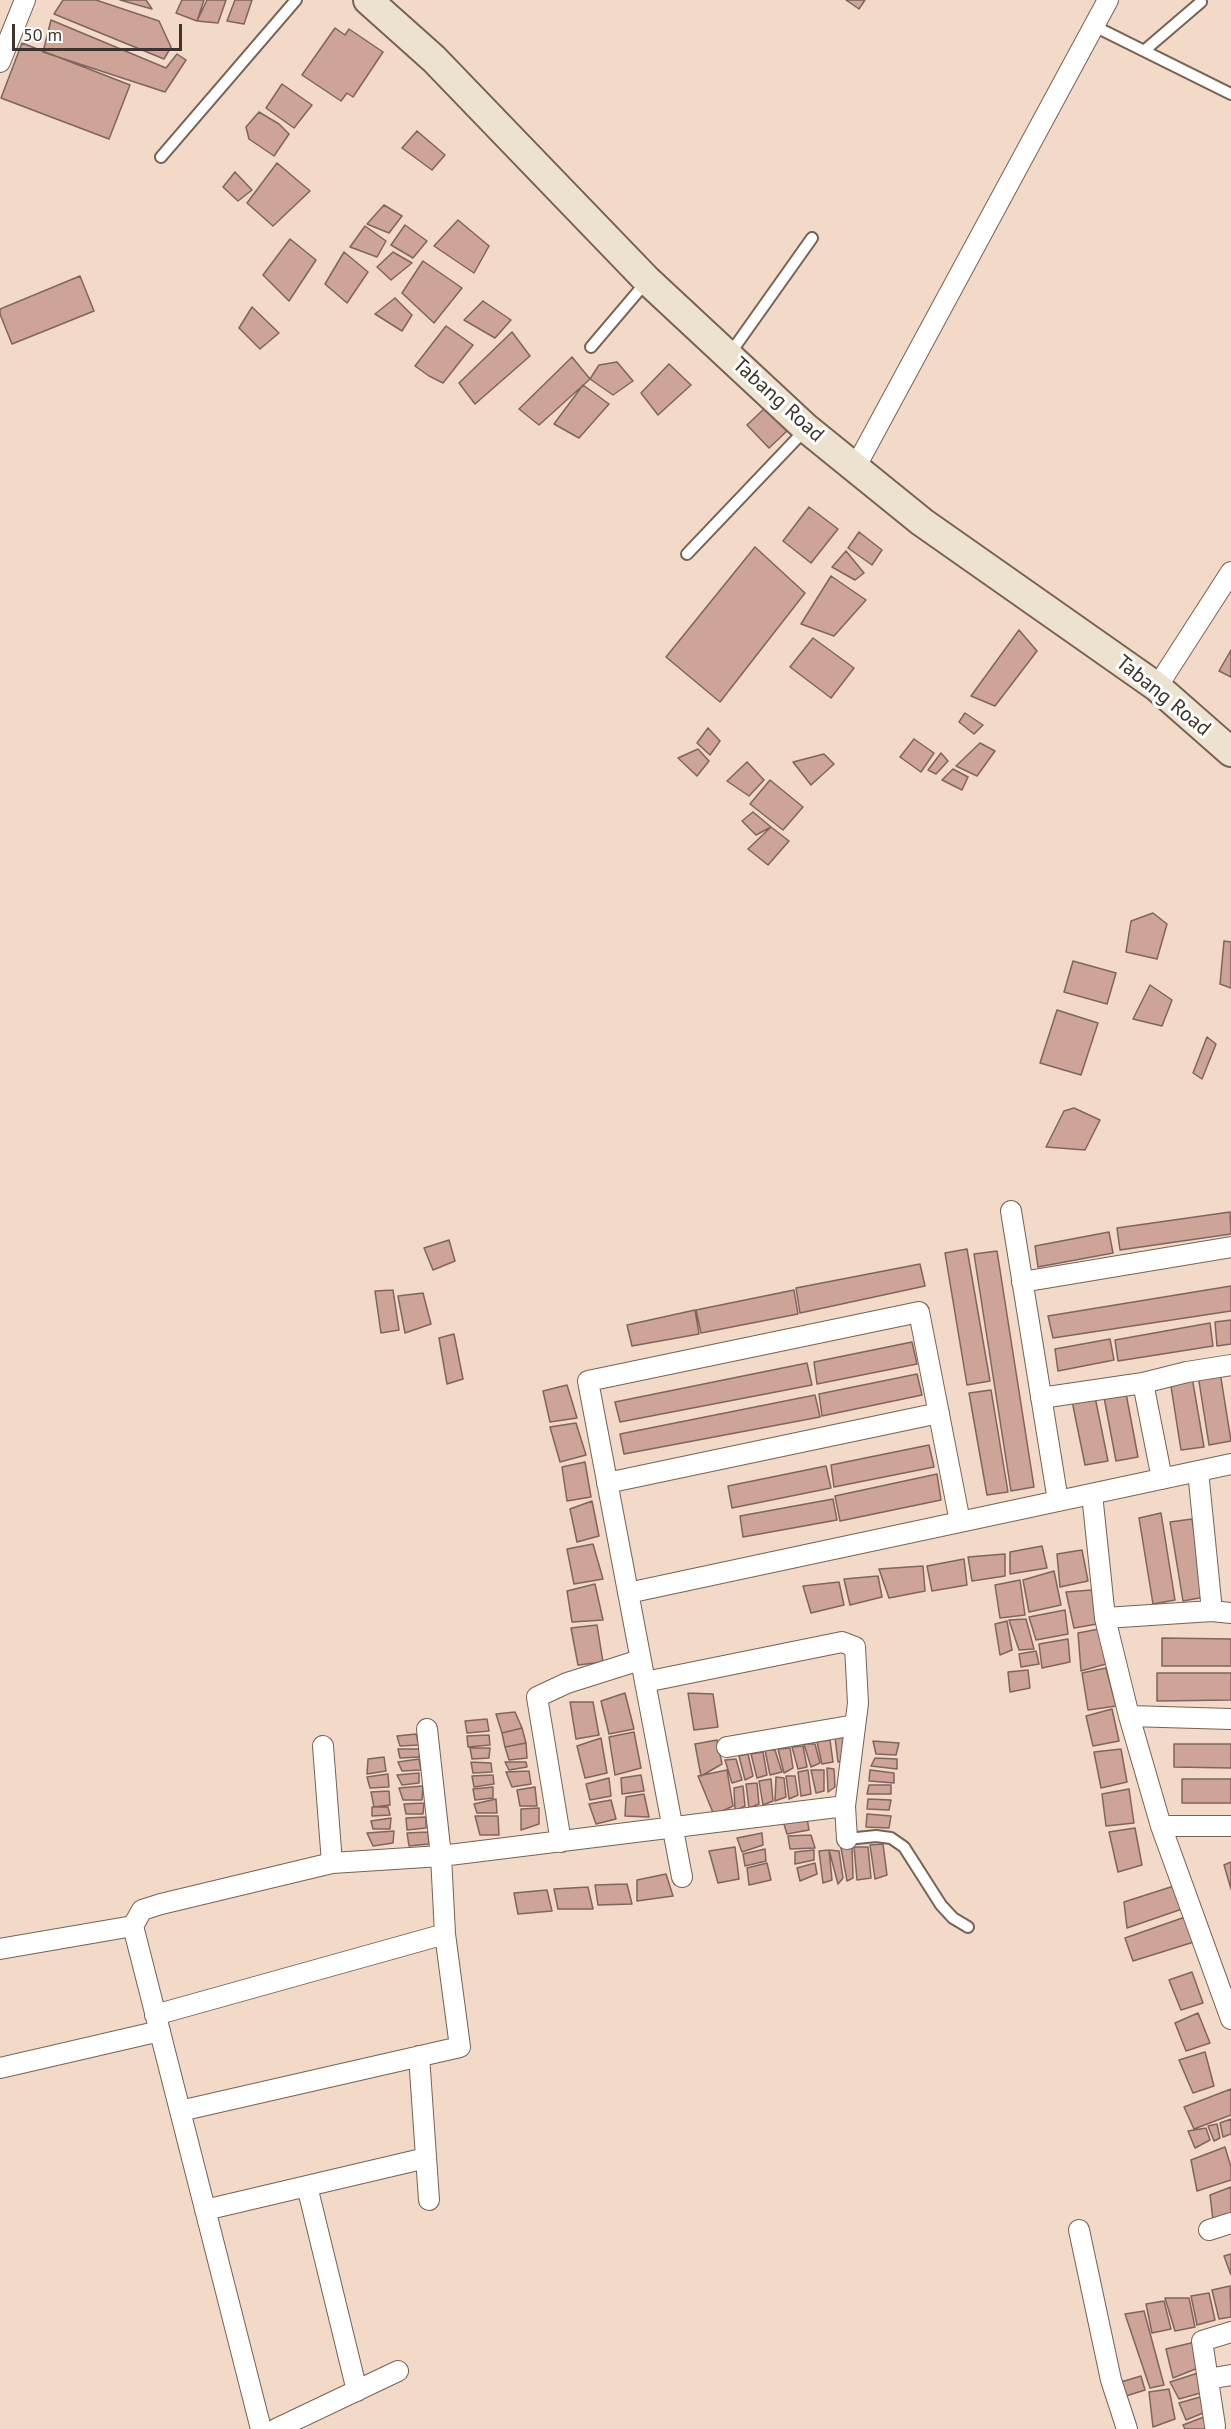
<!DOCTYPE html>
<html>
<head>
<meta charset="utf-8">
<style>
	body { margin:0 }
	#map { position:relative; width:1231px; height:2429px; overflow:hidden; background:#f2d9c8; font-family:"PT Sans",sans-serif }
	canvas { display:block }
	.scale { position:absolute; left:12px; top:24px; width:170px; height:27px; box-sizing:border-box; border:3px solid #3d342d; border-top:0; padding-left:8px; font-size:18px; line-height:21px; white-space:nowrap; color:#3d342d; -webkit-text-stroke:4px #fff; paint-order:stroke }
</style>
</head>
<body>
<div id="map">
<canvas width="1231" height="2429"></canvas>
<div class="scale">50 m</div>
</div>
<script>
const ctx = document.querySelector('canvas').getContext('2d');
ctx.lineJoin = 'round';
function fillPath(path, color) { ctx.fillStyle = color; ctx.fill(path, 'evenodd'); }
const shape = rows => new Path2D(rows.map(r => 'M' + r).join(''));
function stroke(path, color, width, dash) { ctx.strokeStyle = color; ctx.lineWidth = width; ctx.lineCap = dash ? 'butt' : 'round'; ctx.setLineDash(dash || []); ctx.stroke(path); }
function drawText(font, color, halo, rows, align = 'center') {
  ctx.font = font + ' "PT Sans",sans-serif'; ctx.lineWidth = 6; ctx.setLineDash([]); ctx.textBaseline = 'middle'; ctx.strokeStyle = halo; ctx.fillStyle = color; for (const [text, x, y, turn = 0] of rows) {
    ctx.save(); ctx.translate(x, y); ctx.rotate((+turn || 0) * Math.PI / 180); ctx.textAlign = isNaN(turn) ? turn : align; if (halo) ctx.strokeText(text, 0, 0); ctx.fillText(text, 0, 0); ctx.restore();
  }
}
const building = shape([
	[63,0,96,0,159,21,171,47,164,59,54,14,63,0],
	[120,0,146,0,152,9,120,0],
	[182,0,204,0,197,21,176,13,182,0],
	[207,0,226,0,218,23,197,21,207,0],
	[235,0,252,0,244,24,227,21,235,0],
	[846,0,865,0,859,9,846,0],
	[51,20,166,68,177,54,186,60,165,92,43,52,51,20],
	[335,28,345,35,349,29,383,52,353,97,347,93,341,101,302,75,335,28],
	[22,43,130,85,109,139,1,98,22,43],
	[282,84,312,105,294,128,266,108,282,84],
	[259,112,279,124,289,134,274,156,249,139,246,127,259,112],
	[417,131,445,155,432,170,402,148,417,131],
	[277,163,310,191,273,226,247,203,277,163],
	[235,172,252,190,238,201,223,187,235,172],
	[384,205,402,216,389,233,367,224,384,205],
	[458,220,489,246,474,273,434,246,458,220],
	[405,225,427,241,413,258,391,245,405,225],
	[365,226,386,241,377,257,350,247,365,226],
	[290,239,316,260,289,301,263,275,290,239],
	[344,252,368,272,347,303,325,284,344,252],
	[393,252,412,263,391,280,377,267,393,252],
	[423,261,462,288,434,323,402,293,423,261],
	[80,276,94,311,12,344,0,314,0,309,80,276],
	[395,298,412,315,402,331,375,314,395,298],
	[483,301,511,320,495,338,464,320,483,301],
	[252,307,279,333,260,349,239,328,252,307],
	[446,326,473,345,443,383,429,376,415,366,446,326],
	[512,332,530,356,475,404,459,383,512,332],
	[572,357,590,379,539,425,519,409,572,357],
	[617,362,633,381,613,395,590,379,599,365,617,362],
	[669,364,691,385,658,415,641,393,669,364],
	[583,385,609,404,579,438,554,424,583,385],
	[765,408,787,431,769,448,747,425,765,408],
	[809,507,838,529,811,563,783,541,809,507],
	[859,532,882,550,872,565,848,548,859,532],
	[755,547,805,593,720,702,666,657,755,547],
	[846,551,864,573,855,580,832,567,846,551],
	[831,576,866,600,834,636,801,624,831,576],
	[1019,630,1037,651,995,706,971,696,1019,630],
	[813,638,854,668,831,698,790,667,813,638],
	[1231,650,1231,677,1219,671,1231,650],
	[965,713,983,725,974,734,959,722,965,713],
	[708,728,720,741,710,755,697,743,708,728],
	[914,739,934,753,921,772,900,757,914,739],
	[980,743,995,751,977,776,956,766,980,743],
	[698,749,709,761,697,776,678,758,698,749],
	[941,753,948,761,936,774,928,770,941,753],
	[824,754,834,764,811,785,793,762,824,754],
	[747,762,764,780,749,796,727,781,747,762],
	[953,769,968,777,962,790,942,780,953,769],
	[770,780,803,807,783,830,750,804,770,780],
	[753,812,771,827,756,835,742,821,753,812],
	[771,827,789,841,768,865,748,849,771,827],
	[1153,913,1167,924,1157,959,1126,952,1131,921,1153,913],
	[1224,941,1231,942,1231,988,1220,984,1224,941],
	[1073,961,1116,973,1107,1004,1064,992,1073,961],
	[1150,985,1172,1000,1162,1026,1133,1019,1150,985],
	[1057,1010,1098,1023,1081,1075,1040,1063,1057,1010],
	[1207,1037,1216,1044,1202,1079,1193,1073,1207,1037],
	[1074,1108,1100,1120,1085,1150,1046,1147,1064,1111,1074,1108],
	[1230,1212,1231,1234,1120,1250,1117,1228,1230,1212],
	[1109,1232,1113,1253,1038,1267,1035,1246,1109,1232],
	[449,1240,455,1261,433,1270,424,1248,449,1240],
	[967,1249,990,1381,967,1385,945,1253,967,1249],
	[997,1251,1034,1487,1011,1491,974,1254,997,1251],
	[920,1264,925,1286,800,1313,796,1288,920,1264],
	[1231,1286,1231,1311,1053,1338,1048,1316,1231,1286],
	[393,1290,399,1330,381,1333,375,1291,393,1290],
	[794,1290,798,1314,701,1333,696,1310,794,1290],
	[423,1293,431,1324,405,1333,398,1296,423,1293],
	[695,1310,699,1334,632,1346,627,1325,695,1310],
	[1231,1320,1231,1344,1217,1346,1215,1322,1231,1320],
	[1210,1323,1213,1346,1118,1361,1115,1340,1210,1323],
	[454,1334,463,1379,447,1384,439,1338,454,1334],
	[1110,1339,1114,1360,1058,1371,1055,1349,1110,1339],
	[912,1342,917,1364,817,1384,814,1362,912,1342],
	[807,1363,812,1385,620,1422,615,1402,807,1363],
	[1220,1372,1231,1441,1209,1445,1198,1375,1220,1372],
	[917,1374,922,1395,822,1416,819,1394,917,1374],
	[1192,1377,1204,1447,1181,1450,1170,1380,1192,1377],
	[567,1385,577,1418,550,1422,543,1391,567,1385],
	[1125,1388,1138,1457,1116,1461,1103,1392,1125,1388],
	[991,1390,1008,1492,987,1495,969,1393,991,1390],
	[1094,1392,1108,1461,1085,1465,1071,1396,1094,1392],
	[815,1395,820,1417,624,1454,620,1434,815,1395],
	[576,1423,586,1455,560,1462,550,1427,576,1423],
	[929,1445,934,1467,834,1487,831,1465,929,1445],
	[585,1462,591,1497,567,1501,562,1467,585,1462],
	[826,1466,831,1488,732,1508,728,1486,826,1466],
	[937,1474,941,1500,840,1521,835,1496,937,1474],
	[833,1499,837,1520,743,1537,740,1516,833,1499],
	[592,1501,599,1536,577,1542,570,1509,592,1501],
	[1161,1513,1175,1600,1153,1604,1139,1518,1161,1513],
	[1192,1519,1205,1597,1183,1601,1170,1522,1192,1519],
	[593,1544,603,1579,574,1584,567,1549,593,1544],
	[1042,1546,1047,1568,1010,1574,1010,1552,1042,1546],
	[1082,1550,1088,1581,1060,1587,1057,1554,1082,1550],
	[1005,1554,1005,1576,972,1581,968,1557,1005,1554],
	[964,1559,967,1585,932,1591,927,1566,964,1559],
	[923,1566,925,1591,889,1598,879,1569,923,1566],
	[1054,1571,1061,1605,1029,1612,1023,1580,1054,1571],
	[878,1576,882,1597,850,1605,844,1579,878,1576],
	[1020,1580,1025,1615,1000,1618,995,1585,1020,1580],
	[839,1582,844,1605,811,1613,803,1586,839,1582],
	[595,1584,603,1620,572,1622,567,1591,595,1584],
	[1092,1590,1097,1624,1074,1628,1066,1592,1092,1590],
	[1065,1610,1068,1634,1036,1640,1029,1617,1065,1610],
	[1026,1619,1034,1649,1019,1650,1009,1620,1026,1619],
	[1007,1621,1012,1650,1000,1655,995,1624,1007,1621],
	[597,1625,603,1662,578,1665,571,1628,597,1625],
	[1099,1629,1106,1664,1081,1671,1078,1633,1099,1629],
	[1162,1638,1231,1639,1231,1666,1162,1666,1162,1638],
	[1068,1639,1070,1662,1042,1668,1039,1644,1068,1639],
	[1036,1651,1039,1664,1021,1667,1019,1654,1036,1651],
	[1106,1668,1116,1706,1088,1710,1082,1673,1106,1668],
	[1028,1670,1030,1688,1010,1692,1008,1672,1028,1670],
	[1157,1673,1231,1673,1231,1700,1157,1701,1157,1673],
	[625,1693,634,1729,609,1734,601,1701,625,1693],
	[688,1693,713,1694,718,1727,694,1730,688,1693],
	[570,1702,593,1702,599,1735,576,1739,570,1702],
	[1112,1709,1119,1741,1093,1746,1086,1716,1112,1709],
	[515,1712,522,1728,502,1733,496,1714,515,1712],
	[487,1719,489,1731,467,1733,465,1721,487,1719],
	[522,1728,526,1743,505,1747,502,1733,522,1728],
	[634,1732,641,1768,615,1775,609,1737,634,1732],
	[416,1734,419,1745,400,1746,397,1736,416,1734],
	[489,1735,490,1745,468,1747,467,1736,489,1735],
	[847,1737,853,1758,838,1762,835,1738,847,1737],
	[601,1738,607,1773,585,1778,577,1746,601,1738],
	[717,1740,722,1764,701,1776,695,1744,717,1740],
	[830,1740,833,1762,822,1764,817,1742,830,1740],
	[873,1741,899,1743,896,1755,876,1754,873,1741],
	[526,1743,527,1758,509,1760,505,1747,526,1743],
	[804,1744,815,1744,820,1763,811,1767,804,1744],
	[1174,1744,1231,1744,1231,1768,1174,1767,1174,1744],
	[803,1746,807,1767,798,1769,792,1747,803,1746],
	[470,1748,490,1748,489,1758,472,1759,470,1748],
	[790,1748,793,1768,784,1773,778,1749,790,1748],
	[398,1749,421,1749,419,1757,400,1758,398,1749],
	[1121,1749,1127,1782,1101,1788,1094,1752,1121,1749],
	[765,1750,775,1750,782,1772,770,1775,765,1750],
	[763,1752,767,1775,757,1778,751,1754,763,1752],
	[748,1754,753,1776,745,1780,739,1756,748,1754],
	[384,1757,386,1771,367,1774,368,1759,384,1757],
	[875,1758,897,1759,897,1769,871,1766,875,1758],
	[419,1759,421,1770,402,1771,398,1762,419,1759],
	[736,1759,742,1780,732,1783,725,1760,736,1759],
	[471,1762,491,1763,492,1772,473,1773,471,1762],
	[505,1762,526,1762,527,1767,509,1770,505,1762],
	[827,1768,834,1769,835,1787,828,1792,827,1768],
	[727,1770,733,1806,714,1815,698,1776,727,1770],
	[808,1770,811,1794,801,1796,798,1772,808,1770],
	[811,1770,824,1770,824,1791,816,1793,811,1770],
	[870,1770,894,1773,894,1783,869,1781,870,1770],
	[529,1771,531,1784,512,1787,506,1772,529,1771],
	[419,1773,419,1783,402,1785,397,1775,419,1773],
	[388,1774,389,1787,370,1788,367,1777,388,1774],
	[493,1775,494,1784,474,1787,472,1776,493,1775],
	[641,1775,644,1791,622,1794,621,1778,641,1775],
	[786,1776,795,1776,798,1795,789,1799,786,1776],
	[776,1777,784,1778,786,1797,775,1801,776,1777],
	[609,1778,611,1796,590,1800,586,1784,609,1778],
	[771,1779,773,1801,763,1805,759,1781,771,1779],
	[1182,1779,1231,1779,1231,1803,1182,1803,1182,1779],
	[757,1783,759,1804,749,1808,746,1784,757,1783],
	[869,1785,891,1785,891,1794,867,1794,869,1785],
	[423,1786,422,1800,403,1800,399,1788,423,1786],
	[743,1786,745,1806,735,1811,734,1788,743,1786],
	[493,1787,493,1798,475,1800,473,1789,493,1787],
	[535,1787,537,1806,520,1806,517,1790,535,1787],
	[1129,1789,1134,1823,1106,1826,1102,1794,1129,1789],
	[389,1791,390,1805,374,1807,371,1792,389,1791],
	[644,1794,649,1817,625,1816,626,1797,644,1794],
	[496,1799,497,1813,477,1813,474,1804,496,1799],
	[868,1799,891,1800,889,1810,867,1809,868,1799],
	[611,1800,616,1819,596,1824,589,1804,611,1800],
	[424,1803,423,1814,406,1814,404,1804,424,1803],
	[372,1807,388,1807,390,1815,372,1816,372,1807],
	[539,1808,539,1824,521,1830,521,1809,539,1808],
	[867,1814,891,1816,889,1828,866,1827,867,1814],
	[475,1816,498,1816,499,1835,480,1835,475,1816],
	[426,1817,426,1828,407,1830,406,1818,426,1817],
	[391,1818,390,1829,373,1829,371,1821,391,1818],
	[807,1818,809,1830,787,1834,783,1821,807,1818],
	[1135,1828,1142,1865,1118,1872,1109,1832,1135,1828],
	[394,1831,393,1843,373,1846,367,1833,394,1831],
	[428,1832,429,1844,409,1846,407,1833,428,1832],
	[762,1833,763,1845,742,1852,737,1838,762,1833],
	[811,1835,815,1848,790,1849,788,1836,811,1835],
	[883,1844,887,1875,875,1879,870,1845,883,1844],
	[852,1846,853,1878,847,1881,841,1848,852,1846],
	[735,1847,739,1879,718,1883,709,1851,735,1847],
	[854,1847,868,1847,871,1878,857,1880,854,1847],
	[765,1849,766,1861,745,1866,743,1854,765,1849],
	[814,1850,814,1860,795,1864,795,1852,814,1850],
	[829,1850,839,1851,843,1878,838,1884,829,1850],
	[829,1850,832,1880,823,1883,819,1851,829,1850],
	[1231,1862,1231,1889,1224,1865,1231,1862],
	[767,1863,771,1880,749,1885,747,1868,767,1863],
	[815,1863,817,1874,800,1881,797,1868,815,1863],
	[666,1874,673,1896,637,1901,637,1880,666,1874],
	[627,1884,632,1904,598,1905,595,1885,627,1884],
	[1177,1885,1185,1908,1127,1928,1124,1902,1177,1885],
	[588,1887,593,1909,558,1909,554,1889,588,1887],
	[547,1890,552,1911,518,1914,514,1893,547,1890],
	[1188,1916,1197,1941,1133,1961,1125,1938,1188,1916],
	[1192,1972,1203,2003,1181,2010,1169,1980,1192,1972],
	[1198,2013,1210,2043,1186,2051,1175,2023,1198,2013],
	[1205,2052,1214,2086,1193,2093,1179,2060,1205,2052],
	[1231,2089,1231,2115,1194,2129,1184,2107,1231,2089],
	[1231,2119,1231,2134,1223,2137,1220,2123,1231,2119],
	[1217,2124,1220,2138,1214,2141,1208,2126,1217,2124],
	[1206,2128,1210,2140,1195,2148,1188,2131,1206,2128],
	[1225,2147,1231,2167,1231,2180,1197,2191,1191,2160,1225,2147],
	[1231,2187,1231,2214,1213,2220,1210,2195,1231,2187],
	[1231,2254,1231,2275,1224,2256,1231,2254],
	[1230,2286,1231,2317,1219,2319,1212,2290,1230,2286],
	[1209,2293,1215,2320,1197,2325,1191,2296,1209,2293],
	[1165,2298,1189,2298,1195,2327,1175,2331,1165,2298],
	[1164,2301,1171,2329,1152,2333,1146,2304,1164,2301],
	[1144,2311,1164,2385,1150,2388,1125,2314,1144,2311],
	[1195,2342,1198,2368,1173,2378,1166,2349,1195,2342],
	[1201,2372,1204,2392,1179,2399,1170,2382,1201,2372],
	[1141,2376,1145,2390,1126,2396,1121,2382,1141,2376],
	[1169,2389,1175,2419,1153,2427,1149,2392,1169,2389],
	[1207,2395,1208,2411,1186,2420,1179,2403,1207,2395],
	[1209,2415,1211,2429,1185,2429,1183,2425,1209,2415]
]);
const service = shape([
	[1094,26,1231,94],
	[1145,50,1201,2],
	[161,157,296,0],
	[591,347,647,281],
	[729,355,812,238],
	[687,554,806,429],
	[847,1839,876,1836,891,1838,904,1847,941,1905,953,1918,968,1927]
]);
const minor = shape([
	[0,62,25,0],
	[855,468,1108,0],
	[1157,687,1231,572],
	[1011,1211,1058,1501],
	[1022,1282,1231,1247],
	[1143,1383,1162,1479],
	[1041,1398,1143,1383,1187,1372,1231,1365],
	[1198,1471,1212,1611],
	[607,1483,939,1413],
	[1092,1494,1105,1618,1129,1716,1161,1826,1231,1826],
	[628,1593,1231,1464],
	[1105,1618,1212,1611,1231,1613],
	[645,1682,842,1642,855,1647,858,1703,845,1806,847,1839],
	[1129,1716,1231,1719],
	[323,1746,332,1863],
	[727,1747,855,1725],
	[1161,1826,1231,2019],
	[561,1842,537,1697,567,1683,640,1660],
	[682,1877,588,1381,919,1312,960,1522],
	[0,1949,133,1926],
	[155,2015,445,1934],
	[419,2056,429,2200],
	[0,2068,160,2031],
	[180,2111,460,2047,445,1934,441,1856,427,1729],
	[307,2186,357,2391],
	[205,2210,426,2158],
	[1079,2230,1111,2380,1127,2429],
	[1209,2230,1231,2223],
	[1208,2379,1231,2375],
	[1215,2426,1202,2341,1231,2332],
	[261,2429,133,1926,142,1910,161,1904,332,1863,441,1856,845,1806],
	[276,2429,398,2371]
]);
const secondary = shape([
	[368,0,434,59,647,280,806,428,922,522,1157,687,1231,752]
]);
const streetNames = [
	["Tabang Road",778,400,42],
	["Tabang Road",1163,696,39]
];
fillPath(building, '#cea398');
stroke(building, '#7f655e', 1.5);
stroke(service, '#776253', 14);
stroke(minor, '#776253', 22);
stroke(secondary, '#776253', 32);
stroke(service, '#fff', 10);
stroke(minor, '#fff', 20);
stroke(secondary, '#ece2cf', 28);
drawText('21px', '#3d342d', '#fff', streetNames);
</script>
</body>
</html>
